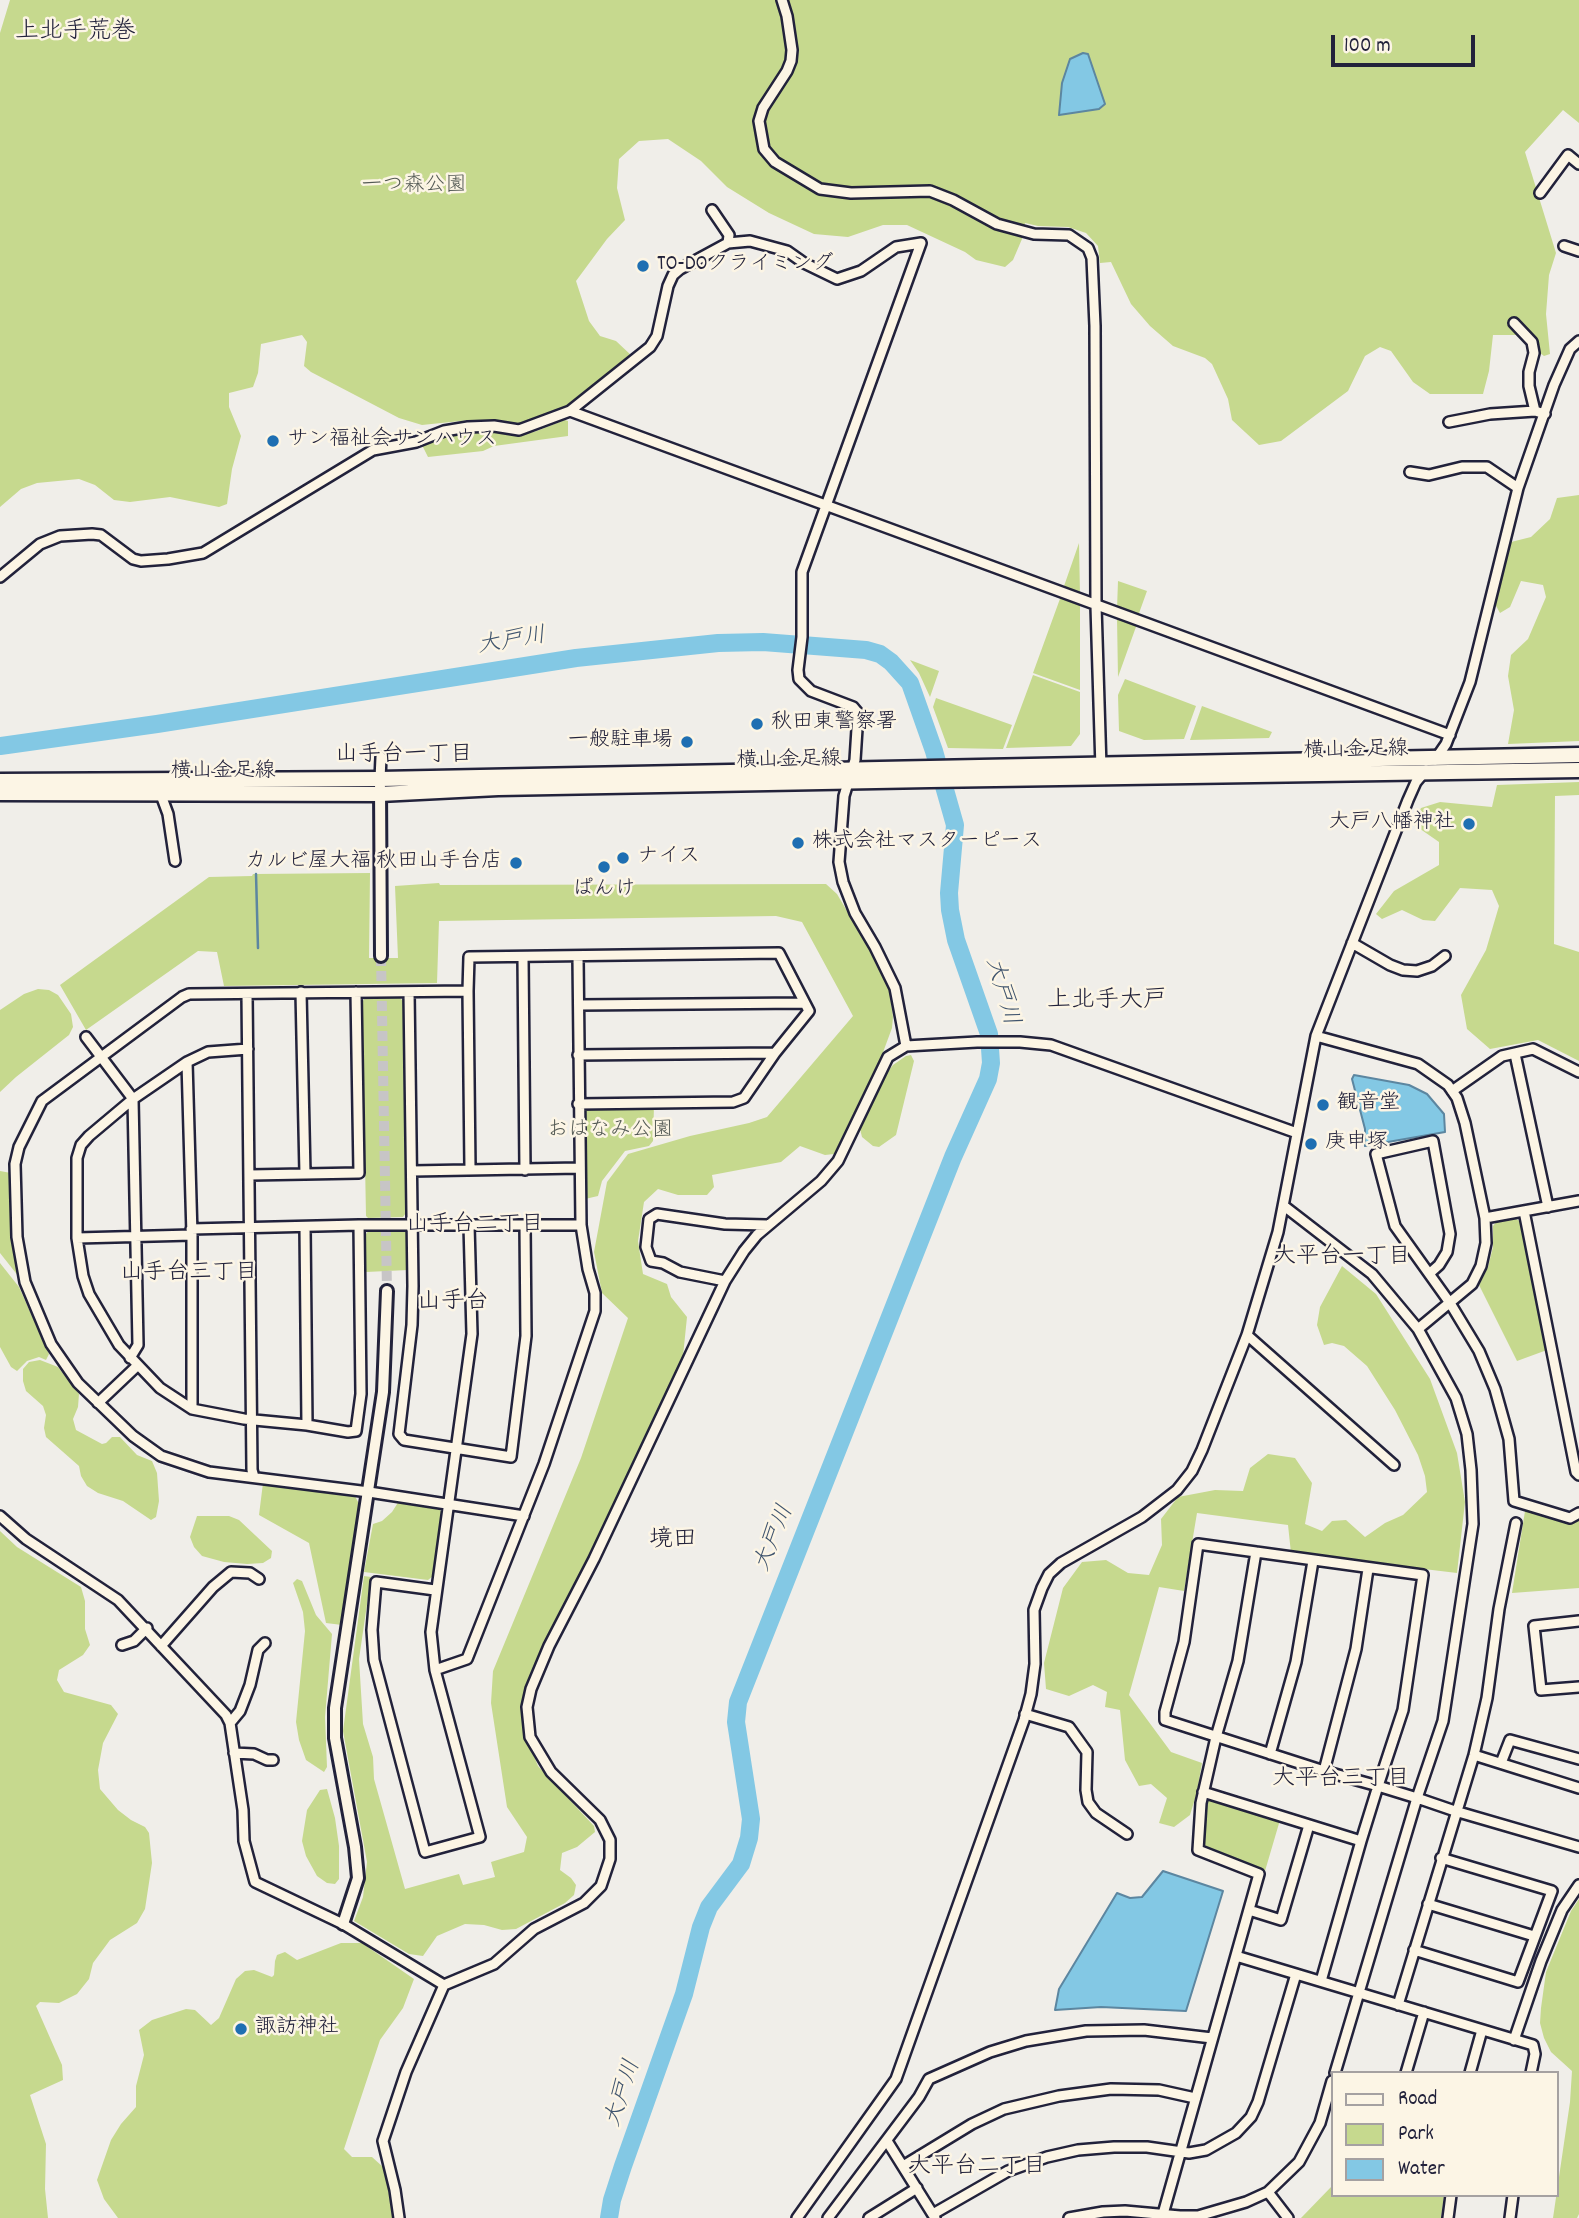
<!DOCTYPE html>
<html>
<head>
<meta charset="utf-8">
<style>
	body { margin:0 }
	#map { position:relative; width:1579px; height:2218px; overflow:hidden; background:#f0eee9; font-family:Dekko,sans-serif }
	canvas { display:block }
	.legend { position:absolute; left:1331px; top:2071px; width:228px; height:126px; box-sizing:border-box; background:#fcf5e5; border:2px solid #a5a1a1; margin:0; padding:9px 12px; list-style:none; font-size:21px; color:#22223b }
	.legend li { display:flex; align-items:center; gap:14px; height:35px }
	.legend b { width:35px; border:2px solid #a5a1a1 }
	.scale { position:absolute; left:1331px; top:35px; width:144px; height:32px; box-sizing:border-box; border:4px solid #22223b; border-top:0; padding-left:9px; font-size:21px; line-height:24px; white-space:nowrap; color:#22223b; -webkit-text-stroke:5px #fcf5e5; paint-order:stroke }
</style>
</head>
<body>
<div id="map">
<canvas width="1579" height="2218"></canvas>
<ul class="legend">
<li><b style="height:9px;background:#fcf5e5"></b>Road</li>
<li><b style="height:19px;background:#c6d98e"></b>Park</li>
<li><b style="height:19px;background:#83c8e4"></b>Water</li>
</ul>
<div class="scale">100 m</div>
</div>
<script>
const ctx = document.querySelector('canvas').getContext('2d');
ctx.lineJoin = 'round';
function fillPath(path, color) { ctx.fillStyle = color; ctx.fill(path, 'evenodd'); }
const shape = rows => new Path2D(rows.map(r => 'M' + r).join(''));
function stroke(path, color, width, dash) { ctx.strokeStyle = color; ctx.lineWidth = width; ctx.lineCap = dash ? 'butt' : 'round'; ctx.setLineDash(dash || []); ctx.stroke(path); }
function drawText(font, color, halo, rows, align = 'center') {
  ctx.font = font + ' Dekko,"Klee One",sans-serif'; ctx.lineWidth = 5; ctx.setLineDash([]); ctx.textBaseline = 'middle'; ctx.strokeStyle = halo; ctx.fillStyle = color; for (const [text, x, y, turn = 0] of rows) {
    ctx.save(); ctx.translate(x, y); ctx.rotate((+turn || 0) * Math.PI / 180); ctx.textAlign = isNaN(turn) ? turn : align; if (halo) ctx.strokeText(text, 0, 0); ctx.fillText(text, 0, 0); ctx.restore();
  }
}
const green = shape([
	[10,0,1579,0,1579,123,1563,110,1525,152,1556,253,1549,275,1546,314,1550,354,1544,356,1516,335,1493,335,1489,371,1483,394,1430,394,1413,382,1391,351,1380,347,1365,356,1348,391,1281,441,1259,445,1232,420,1228,399,1212,364,1205,358,1173,346,1150,326,1131,304,1111,262,1100,263,1098,246,1086,233,1068,227,1038,226,1025,223,1022,239,1013,260,1005,267,976,260,965,252,907,225,883,225,848,237,814,234,769,213,727,187,701,161,668,139,639,141,619,159,617,188,625,220,607,239,576,281,589,321,600,336,616,341,632,356,568,405,523,425,470,420,422,425,399,418,311,372,304,366,307,342,302,335,261,344,258,373,253,387,229,393,229,407,241,436,232,469,227,504,219,507,170,497,130,502,114,500,95,485,79,479,37,483,21,489,0,507,0,33],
	[565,420,568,421,568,436,494,446,483,451,428,457,422,445,424,442,464,431,484,429,519,433,534,432],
	[1579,495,1579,741,1508,744,1514,710,1508,676,1511,655,1528,639,1546,597,1543,585,1521,581,1510,607,1500,613,1495,604,1511,542,1531,537,1550,519,1557,498],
	[1079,543,1080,595,1063,589],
	[1118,581,1147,591,1138,616,1117,609],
	[1061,596,1080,604,1080,690,1033,673],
	[1117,618,1137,624,1118,677],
	[910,660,939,671,930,697,919,673],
	[1033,675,1080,692,1080,734,1071,746,1006,748],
	[1125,679,1196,706,1184,739,1144,740,1119,731,1118,695],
	[936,698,1012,725,1003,749,948,748,933,707],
	[1202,706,1272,732,1269,738,1190,740],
	[1579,782,1579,795,1555,796,1554,944,1579,952,1579,1061,1538,1040,1490,1049,1467,1029,1461,995,1486,950,1499,906,1492,890,1460,888,1435,921,1423,920,1402,910,1382,919,1376,914,1394,891,1439,865,1439,842,1413,824,1421,808,1440,802,1492,807,1497,785],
	[370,873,369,958,398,958,395,886,439,883,440,885,826,884,837,894,888,981,893,1017,892,1028,882,1055,834,1154,825,1155,800,1146,781,1162,712,1175,714,1187,707,1195,678,1195,658,1189,644,1202,638,1241,643,1274,667,1284,671,1297,687,1317,683,1356,598,1541,541,1652,530,1678,522,1709,526,1737,538,1766,594,1826,595,1832,577,1847,562,1853,560,1870,571,1878,576,1885,574,1895,565,1903,516,1929,502,1930,484,1925,465,1924,437,1936,423,1956,409,1954,354,1921,363,1897,367,1862,343,1731,364,1576,371,1577,359,1659,363,1724,373,1757,374,1779,405,1889,459,1874,463,1885,495,1877,491,1862,524,1852,527,1837,507,1807,491,1703,493,1671,581,1458,628,1318,602,1293,594,1252,607,1182,628,1154,690,1136,749,1123,767,1117,853,1016,802,922,776,916,439,921,437,983,224,986,217,952,198,951,86,1030,60,985,209,877,252,876,253,874],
	[38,989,49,990,58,995,71,1014,73,1027,69,1035,16,1077,0,1092,0,1010,24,994],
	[398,996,405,1003,406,1213,403,1217,368,1218,366,1216,362,1002,366,997],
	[911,1055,914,1061,896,1135,879,1147,873,1146,862,1137,860,1129,862,1119,880,1082,893,1065,906,1056],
	[654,1106,653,1141,649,1146,625,1151,602,1181,598,1196,585,1199,583,1109],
	[0,1171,11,1173,19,1277,0,1253],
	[1513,1217,1521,1222,1547,1350,1517,1361,1479,1285,1488,1267,1493,1247,1493,1226,1497,1221],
	[369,1230,405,1230,408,1234,408,1270,366,1272,366,1234],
	[0,1263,19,1287,49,1354,46,1360,39,1357,27,1361,17,1371,11,1367,0,1347],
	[1342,1266,1376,1294,1430,1379,1457,1453,1465,1502,1457,1573,1291,1553,1288,1525,1197,1513,1184,1591,1159,1587,1129,1695,1171,1752,1202,1763,1197,1792,1190,1815,1174,1827,1159,1823,1167,1798,1151,1784,1139,1786,1125,1760,1120,1710,1105,1707,1107,1692,1093,1685,1069,1696,1046,1689,1044,1663,1063,1588,1082,1562,1106,1560,1128,1573,1149,1575,1162,1545,1161,1519,1178,1497,1215,1490,1243,1491,1250,1468,1268,1454,1295,1458,1312,1483,1305,1524,1322,1531,1332,1521,1346,1520,1365,1537,1385,1523,1403,1515,1427,1492,1425,1476,1418,1455,1395,1410,1367,1366,1344,1346,1332,1343,1324,1345,1317,1325,1320,1307],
	[40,1360,58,1367,79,1394,78,1407,73,1419,76,1430,102,1444,106,1443,112,1437,120,1437,137,1455,152,1461,157,1473,159,1501,156,1517,151,1520,123,1501,98,1493,87,1486,81,1476,79,1466,46,1437,44,1428,46,1415,43,1406,26,1391,23,1381,23,1369,29,1362],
	[263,1483,354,1494,360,1506,342,1625,326,1623,309,1543,259,1515],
	[399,1501,436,1507,442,1512,433,1576,428,1580,364,1572,373,1524,382,1521,392,1512],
	[1525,1511,1576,1522,1579,1520,1579,1588,1512,1593],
	[197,1516,229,1516,239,1520,272,1551,271,1558,263,1563,247,1564,224,1562,202,1556,194,1547,190,1537],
	[0,1531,17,1547,81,1587,85,1601,85,1629,90,1645,83,1655,59,1670,57,1680,64,1692,111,1705,118,1714,103,1743,98,1770,100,1789,118,1810,131,1820,145,1827,149,1833,152,1863,145,1909,137,1923,110,1940,93,1963,89,1979,77,1994,59,2003,40,2002,36,2006,62,2065,63,2080,30,2095,46,2144,45,2189,48,2218,0,2218],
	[297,1579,302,1581,316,1615,332,1634,325,1717,327,1767,324,1772,306,1760,299,1740,296,1722,305,1631,303,1612,293,1583],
	[327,1789,335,1818,339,1846,339,1879,335,1884,327,1883,317,1876,306,1856,302,1841,307,1810,320,1790],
	[1212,1798,1280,1820,1265,1871,1206,1849,1204,1841,1205,1813,1206,1802],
	[1579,1899,1579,2214,1577,2218,1553,2218,1570,2102,1572,2071,1551,2052,1544,2038,1540,2023,1541,2008,1546,1972,1571,1911],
	[341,1943,362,1943,414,1979,403,2008,380,2040,344,2149,352,2157,372,2157,383,2167,393,2195,393,2218,118,2218,104,2199,97,2180,111,2140,121,2124,136,2107,136,2086,144,2055,139,2030,152,2020,186,2009,195,2010,211,2025,219,2018,236,1979,245,1971,254,1970,272,1977,274,1975,275,1961,277,1955,285,1952,297,1960],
	[1332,2186,1332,2195,1444,2195,1441,2218,1301,2218]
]);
const water = shape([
	[1083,53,1088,54,1105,104,1099,109,1059,115,1062,83,1070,59,1083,53],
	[1354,1075,1409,1085,1427,1094,1444,1114,1445,1132,1365,1146,1365,1129,1352,1079,1354,1075],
	[1163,1871,1223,1891,1186,2011,1101,2007,1055,2010,1059,1989,1117,1893,1130,1898,1142,1897,1163,1871]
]);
const stream = shape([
	[256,874,258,948]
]);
const river = shape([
	[0,746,157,724,576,658,718,643,763,642,866,650,880,654,891,662,910,683,934,751,955,825,949,893,950,910,956,940,989,1034,991,1063,988,1079,953,1157,738,1702,736,1722,751,1819,749,1838,741,1864,709,1907,701,1927,684,1994,623,2166,612,2200,609,2218]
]);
const tertiaryTunnel = shape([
	[381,956,387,1291]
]);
const minor = shape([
	[782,0,787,16,792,50,791,61,787,71,763,108,759,121,764,149,775,162,820,189,851,193,930,191,953,200,997,224,1034,234,1069,235,1088,248,1092,258,1095,326,1096,606,1101,768],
	[1540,193,1568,155,1579,164],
	[712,210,729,235,728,243],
	[1564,246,1579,251],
	[1514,323,1532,342,1534,353,1529,372,1529,386,1535,411],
	[570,411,1450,735],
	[1449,422,1490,414,1535,411,1545,414],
	[1410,472,1429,475,1462,467,1487,467,1518,488],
	[0,577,40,544,60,536,92,534,101,535,133,559,141,561,168,559,203,553,373,450,416,442,444,431,468,427,494,426,519,430,570,411,650,347,657,336,668,286,673,275,680,269,728,243,750,241,787,251,804,263,837,279,861,271,896,247,921,243,802,572,802,637,798,670,799,679,811,691,853,707,858,713,855,760,844,796,839,862,843,882,855,913,875,947,895,988,906,1046],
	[1435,760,1446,744,1470,682,1518,488,1554,385,1570,349,1579,341],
	[380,779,381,757],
	[161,795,168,814,175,861],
	[1352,943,1390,965,1403,970,1417,971,1432,966,1445,956],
	[523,957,525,1170],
	[468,991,470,1169],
	[301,992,305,1174],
	[409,992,413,1286,412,1325,399,1434,404,1440,511,1457,526,1336,525,1225],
	[247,994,252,1470,254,1477],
	[579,1005,803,1003],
	[1316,1036,1418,1064,1448,1085,1457,1098,1465,1123,1485,1218,1486,1243,1481,1266,1472,1284,1418,1329],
	[86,1037,133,1099,138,1345,130,1358],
	[248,1049,208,1052,187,1062,133,1099,89,1136,81,1145,77,1158,77,1238,83,1276,89,1294,119,1345,160,1388,192,1409,244,1419,307,1425,348,1432,356,1431,361,1394,359,1225],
	[1515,1054,1548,1207],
	[578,1055,775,1053],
	[187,1062,192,1235,192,1409],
	[1452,1091,1502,1056,1533,1049,1579,1072],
	[412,1171,579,1168],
	[250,1175,359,1173,356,992],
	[1284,1206,1372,1274,1418,1329,1456,1398,1467,1434,1471,1470,1473,1524,1443,1721,1417,1798,1335,2073],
	[1524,1211,1576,1472,1579,1475],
	[1485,1218,1579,1201],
	[305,1227,307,1425],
	[191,1229,359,1225,581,1225],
	[77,1238,192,1235],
	[1430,1273,1439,1265,1447,1252,1450,1234,1433,1141,1376,1154,1395,1226,1450,1303,1479,1351,1495,1389,1509,1439,1514,1501,1570,1518,1579,1513],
	[725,1281,680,1272,663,1263,651,1261,646,1247,649,1219,657,1214,725,1224,767,1225],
	[1247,1335,1394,1465],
	[98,1403,137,1366],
	[0,1516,26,1539,118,1600,226,1715,230,1723,243,1810,244,1841,255,1882,343,1924,444,1985],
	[524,1516,369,1492,209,1472,161,1456,133,1436,78,1383,51,1344,25,1282,17,1237,15,1164,19,1147,42,1101,182,997,189,994,468,991,469,957,779,953,809,1011,775,1053,744,1098,733,1102,578,1104],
	[435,1590,376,1582,372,1630,374,1660,425,1852,480,1837,435,1670,431,1632,472,1334,469,1225],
	[1579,1621,1534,1626,1541,1690,1579,1687],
	[122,1645,134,1641,147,1628],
	[161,1646,213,1587,231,1572,250,1573,259,1579],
	[435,1670,467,1659,544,1464,595,1311,595,1293,588,1269,581,1225,578,957],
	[1025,1714,1069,1727,1087,1752,1086,1790,1088,1802,1096,1813,1127,1834],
	[230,1723,240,1711,250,1685,258,1650,265,1643],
	[234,1753,254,1754,267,1760,273,1760],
	[1270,1754,1296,1662,1313,1561],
	[1474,1755,1579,1788],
	[1501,1763,1510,1740,1579,1759],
	[1324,1771,1356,1649,1368,1569],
	[1203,1792,1361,1841],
	[1428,1904,1534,1936],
	[1249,1910,1281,1920,1309,1825],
	[1414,1950,1518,1982,1552,1891,1441,1858],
	[1236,1956,1533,2045,1535,2054,1531,2073],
	[1321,1981,1361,1841,1378,1786,1403,1710,1423,1575,1198,1544,1184,1642,1165,1712,1165,1720,1324,1771,1378,1786,1417,1798,1455,1811,1579,1847],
	[1398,2005,1474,1755,1487,1698,1499,1609,1516,1523],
	[1514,2040,1541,1961,1562,1910,1579,1885],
	[1406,2073,1424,2012],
	[1470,2073,1482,2030],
	[887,2141,935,2218],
	[903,2166,972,2124,1004,2109,1059,2096,1111,2089,1159,2090,1195,2098],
	[1268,2192,1288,2218],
	[933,2214,1008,2171,1047,2157,1078,2150,1114,2147,1147,2147,1189,2153,1206,2150,1236,2133,1251,2117,1258,2102,1296,1974],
	[1163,2214,1259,1874,1198,1850,1201,1803,1216,1737,1238,1661,1256,1552],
	[399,2218,395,2190,383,2141,406,2072,444,1985,494,1964,534,1929,584,1903,601,1886,610,1859,610,1840,600,1820,551,1772,530,1737,527,1707,531,1689,549,1646,594,1559,725,1281,744,1251,757,1235,821,1181,838,1161,888,1057,906,1046,977,1042,1020,1042,1051,1045,1297,1133],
	[797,2218,896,2079,1024,1720,1031,1694,1035,1664,1034,1610,1042,1588,1049,1574,1061,1563,1142,1517,1177,1490,1192,1471,1202,1450,1247,1335,1278,1232,1316,1036,1408,800,1416,782,1426,770],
	[828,2218,919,2097,929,2079,990,2052,1026,2041,1086,2031,1144,2030,1212,2038],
	[869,2218,917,2188],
	[1069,2218,1103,2212,1125,2211,1180,2216,1198,2216,1246,2202,1268,2192,1299,2162,1320,2123,1332,2081],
	[1448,2218,1451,2195],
	[1510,2218,1513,2195]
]);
const tertiary = shape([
	[380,787,381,956],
	[343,1924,358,1878,355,1847,335,1738,335,1708,383,1392,387,1291]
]);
const primary = shape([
	[0,781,380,779,1579,755],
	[0,793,380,794,498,788,930,780,1579,770]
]);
const markers = [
	[643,266,7,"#1f6fb2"],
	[273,441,7,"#1f6fb2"],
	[757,724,7,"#1f6fb2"],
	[687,742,7,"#1f6fb2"],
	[1469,824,7,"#1f6fb2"],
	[798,843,7,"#1f6fb2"],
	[623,858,7,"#1f6fb2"],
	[516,863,7,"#1f6fb2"],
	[604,867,7,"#1f6fb2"],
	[1323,1105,7,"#1f6fb2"],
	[1311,1144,7,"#1f6fb2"],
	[241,2029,7,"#1f6fb2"]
];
const parkNames = [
	["一つ森公園",414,187],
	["おはなみ公園",610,1132]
];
const poiNames = [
	["TO-DOクライミング",657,266],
	["サン福祉会サンハウス",287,441],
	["秋田東警察署",771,724],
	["一般駐車場",673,742,"right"],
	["大戸八幡神社",1455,824,"right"],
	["株式会社マスターピース",812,843],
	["ナイス",637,858],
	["カルビ屋大福 秋田山手台店",502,863,"right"],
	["ぱんけ",604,891,"center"],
	["観音堂",1337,1105],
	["庚申塚",1325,1144],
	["諏訪神社",255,2029]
];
const streetNames = [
	["横山金足線",1356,752,-1],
	["横山金足線",789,762,-1],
	["横山金足線",223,773]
];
const waterNames = [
	["大戸川",512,643,-9],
	["大戸川",1000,992,74],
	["大戸川",776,1539,-68],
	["大戸川",625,2094,-72]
];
const neighbourhoodNames = [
	["山手台一丁目",404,757],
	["山手台二丁目",475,1227],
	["大平台一丁目",1342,1259],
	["山手台三丁目",189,1275],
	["大平台三丁目",1341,1781],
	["大平台二丁目",977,2169]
];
const quarterNames = [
	["上北手荒巻",75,34],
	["上北手大戸",1107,1003],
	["山手台",453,1304],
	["境田",673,1542]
];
fillPath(green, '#c6d98e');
fillPath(water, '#83c8e4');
stroke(water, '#5c86a0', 2);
stroke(stream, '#5c86a0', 2.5);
stroke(river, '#83c8e4', 18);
stroke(tertiaryTunnel, '#c7c5c6', 10, [10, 5]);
stroke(minor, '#22223b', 14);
stroke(tertiary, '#22223b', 16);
stroke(primary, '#22223b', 19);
stroke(minor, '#fcf5e5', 9);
stroke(tertiary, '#fcf5e5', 10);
stroke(primary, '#fcf5e5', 14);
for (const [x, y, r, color] of markers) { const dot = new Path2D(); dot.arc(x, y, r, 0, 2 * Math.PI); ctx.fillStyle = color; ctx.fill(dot); stroke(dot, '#fcf5e5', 2.5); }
drawText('21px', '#535954', '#fcf5e5', parkNames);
drawText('21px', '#22223b', '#fcf5e5', poiNames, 'left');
drawText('21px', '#22223b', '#fcf5e5', streetNames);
drawText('italic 23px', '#3f546e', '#fcf5e5', waterNames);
drawText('23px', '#22223b', '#fcf5e5', neighbourhoodNames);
drawText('24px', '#22223b', '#fcf5e5', quarterNames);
</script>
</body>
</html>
